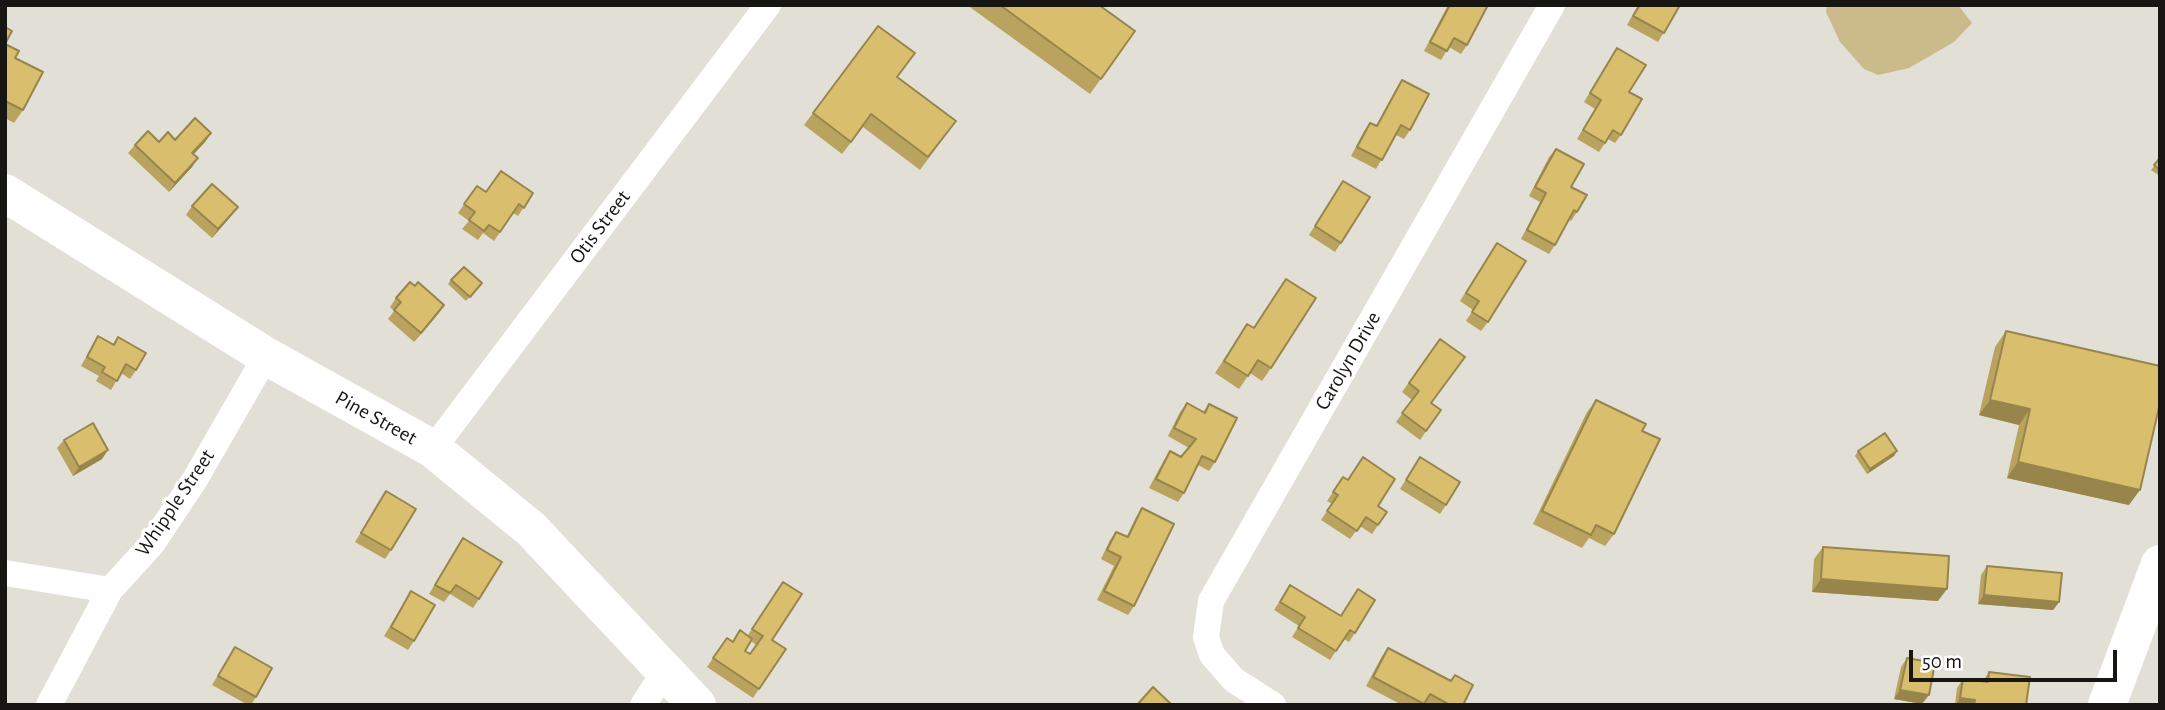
<!DOCTYPE html>
<html>
<head>
<meta charset="utf-8">
<style>
	body { margin:0 }
	#map { position:relative; width:2165px; height:710px; overflow:hidden; background:#e2dfd6; font-family:"Alegreya Sans",sans-serif }
	canvas { display:block }
	.frame { position:absolute; inset:0; border:7px solid #171613; pointer-events:none }
	.scale { position:absolute; left:1909px; top:650px; width:208px; height:32px; box-sizing:border-box; border:4px solid #171613; border-top:0; padding-left:9px; font-size:21px; line-height:24px; white-space:nowrap; color:#171613; -webkit-text-stroke:5px #fff; paint-order:stroke }
</style>
</head>
<body>
<div id="map">
<canvas width="2165" height="710"></canvas>
<div class="frame"></div>
<div class="scale">50 m</div>
</div>
<script>
const ctx = document.querySelector('canvas').getContext('2d');
ctx.lineJoin = 'round';
function fillPath(path, color) { ctx.fillStyle = color; ctx.fill(path, 'evenodd'); }
const shape = rows => new Path2D(rows.map(r => 'M' + r).join(''));
function stroke(path, color, width, dash) { ctx.strokeStyle = color; ctx.lineWidth = width; ctx.lineCap = dash ? 'butt' : 'round'; ctx.setLineDash(dash || []); ctx.stroke(path); }
function drawText(font, color, halo, rows, align = 'center') {
  ctx.font = font + ' "Alegreya Sans",sans-serif'; ctx.lineWidth = 7; ctx.setLineDash([]); ctx.textBaseline = 'middle'; ctx.strokeStyle = halo; ctx.fillStyle = color; for (const [text, x, y, turn = 0] of rows) {
    ctx.save(); ctx.translate(x, y); ctx.rotate((+turn || 0) * Math.PI / 180); ctx.textAlign = isNaN(turn) ? turn : align; if (halo) ctx.strokeText(text, 0, 0); ctx.fillText(text, 0, 0); ctx.restore();
  }
}
const green = shape([
	[1827,5,1958,5,1972,23,1954,42,1909,68,1878,75,1864,69,1840,42,1826,12]
]);
const street = shape([
	[433,449,768,5],
	[5,573,110,590,152,544,194,481,266,356],
	[49,705,110,590],
	[643,705,665,671],
	[1273,705,1234,680,1212,655,1206,637,1211,601,1552,5]
]);
const secondary = shape([
	[5,193,266,356,433,449,531,529,697,705],
	[2107,705,2160,564]
]);
const wall = shape([
	[967,5,1099,5,1135,31,1090,94],
	[1448,5,1488,5,1467,45,1461,54,1449,47,1441,60,1424,51],
	[1638,5,1680,5,1658,42,1627,25],
	[5,27,5,44,15,58,23,110,14,123,5,118],
	[1617,48,1629,92,1621,135,1615,143,1608,139,1599,152,1577,139,1595,109,1584,102],
	[898,77,956,121,920,170,863,127,842,154,804,125,813,113],
	[1402,80,1410,130,1404,139,1396,135,1376,169,1351,156,1364,131,1370,123,1376,126,1396,89],
	[211,133,205,142,194,154,192,167,169,192,128,153,135,145,175,140],
	[1556,149,1571,187,1577,212,1571,221,1569,220,1555,245,1549,254,1521,239,1540,202,1529,196,1549,157],
	[2160,158,2160,176,2151,170],
	[1343,181,1341,243,1335,252,1309,235],
	[477,186,486,192,533,193,518,216,513,213,494,241,483,233,478,240,462,229,469,221,458,213],
	[192,206,231,216,212,238,186,215],
	[1497,243,1488,322,1481,331,1466,321,1473,310,1460,301],
	[1286,279,1271,368,1262,381,1250,373,1239,389,1215,373,1247,324,1254,328],
	[451,280,482,283,466,301,448,284],
	[396,298,438,314,414,342,388,319,394,311,390,307],
	[2006,331,2129,505,2007,478,2019,425,1979,415,1995,347],
	[98,336,113,344,118,337,136,370,130,379,121,373,111,390,96,381,99,376,81,366],
	[1440,339,1431,403,1441,410,1420,440,1396,422,1412,400,1402,392],
	[1596,400,1642,431,1614,534,1605,546,1589,538,1582,548,1533,524,1587,412],
	[1187,403,1203,412,1209,404,1215,462,1209,471,1198,465,1184,493,1178,502,1149,488,1164,460,1170,451,1181,457,1189,448,1168,436,1180,412],
	[64,440,102,459,73,476,57,448],
	[1858,451,1894,456,1867,474,1855,456],
	[1420,457,1446,505,1440,514,1400,489],
	[1343,477,1387,512,1372,534,1360,526,1350,539,1321,520,1332,504,1327,501],
	[386,491,391,550,385,559,355,542],
	[1142,508,1134,606,1128,615,1097,600,1114,566,1101,559,1110,540,1116,532,1127,536,1136,517],
	[463,538,479,599,473,608,450,594,444,602,429,594],
	[1823,547,1938,601,1812,592,1814,559],
	[1987,566,2059,602,2053,610,1978,604,1981,575],
	[783,582,772,640,786,649,753,698,707,667,727,638,732,642,748,635],
	[751,641,756,645,750,654,745,651],
	[1290,585,1340,616,1358,589,1355,633,1349,642,1344,639,1330,660,1292,637,1299,626,1274,610],
	[411,591,414,641,408,650,384,636],
	[235,647,256,697,251,705,248,705,212,685],
	[1388,648,1451,681,1455,675,1463,705,1427,705,1425,703,1424,705,1402,705,1366,686,1382,656],
	[1907,658,1922,704,1894,699,1901,667],
	[1989,672,2026,705,1955,705,1957,688,1963,679,1983,681]
]);
const shadedWall = shape([
	[211,133,205,142,186,162,192,153],
	[198,158,192,167,169,192,175,183],
	[238,207,231,216,212,238,218,229],
	[444,305,438,314,414,342,421,333],
	[1990,400,2030,409,2019,425,1979,415],
	[108,450,102,459,73,476,79,467],
	[1897,451,1894,456,1867,474,1870,469],
	[2018,462,2140,490,2129,505,2007,478],
	[1821,579,1947,589,1938,601,1812,592],
	[1984,595,2059,602,2053,610,1978,604],
	[1900,690,1929,695,1922,704,1894,699],
	[1960,698,1975,700,1972,705,1956,705]
]);
const building = shape([
	[1000,5,1099,5,1135,31,1101,79,1000,5],
	[1450,5,1488,5,1467,45,1454,38,1447,51,1430,42,1450,5],
	[1640,5,1680,5,1664,33,1633,16,1640,5],
	[878,26,915,53,897,77,956,121,928,157,871,114,851,142,813,113,878,26],
	[5,27,12,31,5,44,19,51,15,58,43,72,23,110,5,101,5,27],
	[1617,48,1646,65,1629,92,1642,99,1621,135,1613,130,1605,143,1583,130,1601,100,1590,93,1617,48],
	[1402,80,1429,94,1410,130,1401,125,1382,160,1357,147,1370,123,1377,126,1402,80],
	[195,118,211,133,192,153,198,158,175,183,135,145,148,131,159,142,168,132,175,140,195,118],
	[1556,149,1584,164,1571,187,1587,195,1577,212,1574,210,1555,245,1527,230,1546,193,1535,187,1556,149],
	[2160,158,2160,170,2154,165,2160,158],
	[501,171,533,193,524,208,519,204,500,232,489,225,484,231,469,220,475,212,464,204,477,186,486,192,501,171],
	[1343,181,1370,197,1341,243,1315,226,1343,181],
	[212,184,238,207,218,229,192,206,212,184],
	[1497,243,1526,261,1488,322,1472,312,1479,301,1466,293,1497,243],
	[464,267,482,283,470,297,451,280,464,267],
	[1286,279,1316,298,1271,368,1258,360,1248,376,1224,361,1247,324,1254,328,1286,279],
	[410,282,415,286,418,282,444,305,421,333,394,310,401,302,396,298,410,282],
	[2006,331,2160,366,2160,403,2140,490,2018,462,2030,409,1990,400,2006,331],
	[98,336,114,345,118,337,146,353,136,370,126,364,117,381,102,372,105,367,87,357,98,336],
	[1440,339,1465,357,1431,403,1441,410,1426,431,1402,413,1419,391,1409,383,1440,339],
	[1596,400,1646,424,1642,431,1660,439,1614,534,1596,525,1591,535,1542,511,1596,400],
	[1187,403,1205,413,1209,404,1237,418,1215,462,1202,456,1184,493,1156,479,1170,451,1181,457,1196,439,1174,428,1187,403],
	[93,423,108,450,79,467,64,440,93,423],
	[1885,433,1897,451,1870,469,1858,451,1885,433],
	[1363,457,1395,479,1378,506,1387,512,1378,525,1366,517,1357,531,1327,511,1338,495,1333,492,1343,477,1348,480,1363,457],
	[1420,457,1460,482,1446,505,1406,480,1420,457],
	[386,491,416,509,391,550,361,533,386,491],
	[1142,508,1174,524,1134,606,1104,591,1121,557,1107,550,1116,532,1128,537,1142,508],
	[463,538,502,562,479,599,456,585,450,593,435,585,463,538],
	[1823,547,1949,556,1947,589,1821,579,1823,547],
	[1987,566,2062,573,2059,602,1984,595,1987,566],
	[783,582,802,594,772,640,786,649,759,689,713,658,727,638,733,642,740,630,752,639,745,651,750,654,763,636,752,629,783,582],
	[1290,585,1341,616,1358,589,1375,600,1355,633,1350,630,1336,651,1298,628,1305,617,1280,602,1290,585],
	[411,591,435,605,414,641,391,627,411,591],
	[235,647,272,668,256,697,218,676,235,647],
	[1388,648,1451,681,1455,675,1473,685,1463,705,1450,705,1430,694,1424,704,1373,677,1388,648],
	[1907,658,1935,663,1929,695,1900,690,1907,658],
	[1989,672,2030,677,2026,705,2007,704,2007,705,1974,705,1975,700,1960,698,1963,679,1988,682,1989,672],
	[1153,687,1172,705,1137,705,1153,687]
]);
const streetNames = [
	["Otis Street",600,227,-53],
	["Carolyn Drive",1348,361,-60],
	["Pine Street",376,418,29],
	["Whipple Street",175,503,-56]
];
fillPath(green, '#cbbb8b');
stroke(street, '#fff', 26);
stroke(secondary, '#fff', 38);
fillPath(wall, '#baa35e');
fillPath(shadedWall, '#97854c');
fillPath(building, '#d8be6d');
stroke(building, '#97854c', 2);
drawText('21px', '#171613', '#fff', streetNames);
</script>
</body>
</html>
